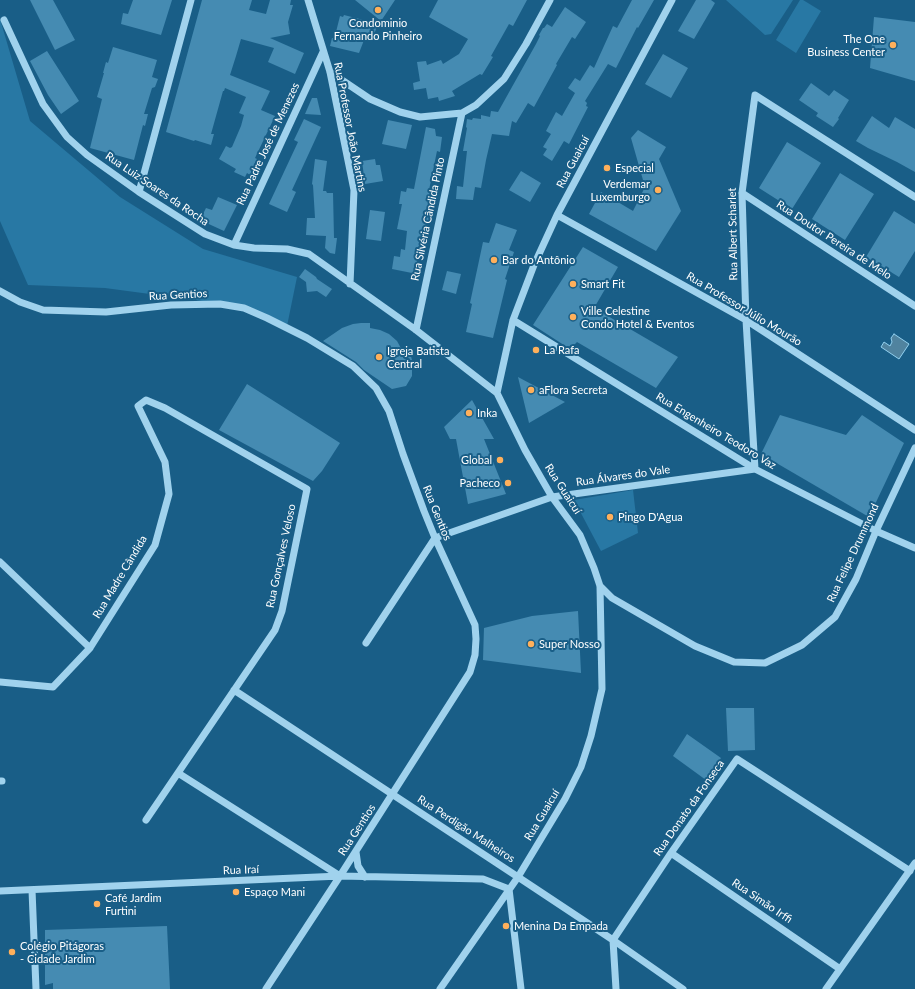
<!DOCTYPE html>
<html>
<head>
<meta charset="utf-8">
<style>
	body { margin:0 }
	canvas { display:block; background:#195e87 }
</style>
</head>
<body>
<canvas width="915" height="989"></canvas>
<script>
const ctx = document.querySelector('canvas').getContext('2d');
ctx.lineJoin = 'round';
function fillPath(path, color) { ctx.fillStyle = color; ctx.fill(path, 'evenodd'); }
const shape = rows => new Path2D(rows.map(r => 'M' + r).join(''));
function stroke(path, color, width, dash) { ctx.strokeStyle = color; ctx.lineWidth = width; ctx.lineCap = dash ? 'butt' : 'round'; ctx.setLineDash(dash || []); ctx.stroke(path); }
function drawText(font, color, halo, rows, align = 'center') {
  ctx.font = font + ' Lato,sans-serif'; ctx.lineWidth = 4; ctx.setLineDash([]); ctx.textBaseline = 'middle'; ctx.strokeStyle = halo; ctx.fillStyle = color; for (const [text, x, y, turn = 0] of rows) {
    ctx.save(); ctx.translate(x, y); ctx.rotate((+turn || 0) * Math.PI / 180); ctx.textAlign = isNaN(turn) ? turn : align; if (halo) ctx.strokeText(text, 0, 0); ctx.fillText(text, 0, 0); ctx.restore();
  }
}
const green = shape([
	[726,0,793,0,771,34,765,35],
	[800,0,803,0,821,11,796,53,776,40],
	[0,19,30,121,120,197,203,249,297,277,287,326,240,306,105,288,28,285,0,221],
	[633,490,638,533,601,551,574,500]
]);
const water = shape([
	[894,334,909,344,899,359,881,347,884,342,890,346,892,342,891,338,894,334]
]);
const building = shape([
	[30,0,53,0,75,40,55,50],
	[133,0,172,0,161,35,121,24,123,13,128,14],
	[202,0,252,0,249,10,266,14,270,0,291,0,290,5,293,5,288,22,290,34,270,38,304,53,295,74,268,62,274,48,241,39,236,56,230,75,270,91,261,110,275,116,255,158,257,159,256,162,257,162,253,170,252,170,250,175,247,173,245,177,234,172,236,169,219,159,226,146,230,148,232,147,241,126,244,115,239,113,246,97,225,88,224,91,223,91,211,134,214,134,211,145,195,140,194,141,166,132],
	[355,0,395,0,381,21],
	[438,0,527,0,513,26,509,24,491,56,493,57,482,75,480,74,452,91,455,96,439,101,438,97,428,99,426,88,414,90,413,83,420,81,417,62,426,61,427,65,441,60,443,64,459,54,468,39,429,17],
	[632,0,654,0,638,28,637,27,616,68,608,64,585,101,587,103,586,106,588,107,569,144,564,141,552,161,543,155,547,149,543,147,551,134,546,131,556,112,562,116,575,93,568,88,575,78,580,81,590,65,594,68,613,26,617,28],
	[696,0,711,0,715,3,694,39,678,31],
	[565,7,586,22,575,39,572,37,556,64,557,65,534,107,528,103,516,123,512,121,509,136,492,134,486,160,481,188,475,187,473,200,456,199,457,186,463,187,467,151,463,151,467,128,466,127,467,119,472,120,473,118,481,119,481,115,490,117,491,111,498,112,536,44,540,36,539,35,543,28,544,28,547,24,552,27],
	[344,15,379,24,376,29,373,37,366,35,359,53,330,46,332,38,333,38,334,35,335,36,340,16,343,17],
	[874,17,915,22,915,81,870,68],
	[113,47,157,60,152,77,158,79,155,87,152,88,144,114,148,114,145,126,143,125,134,160,90,148,102,99,97,97,104,73,103,73,106,62,108,63],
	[47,51,79,101,61,114,48,95,30,61],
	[663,54,688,68,671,98,645,84],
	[811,83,829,96,834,90,849,100,838,118,839,119,833,127,816,116,818,113,799,100],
	[312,98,317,98,321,115,305,114],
	[872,116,889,128,895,117,915,129,915,172,897,162,868,148,856,141],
	[304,119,321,127,292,190,296,192,287,212,269,204,298,142,294,140],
	[388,120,412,125,406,149,382,144],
	[426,127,435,129,436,136,442,137,440,152,437,151,429,190,432,192,427,216,429,217,426,234,423,234,417,262,420,262,417,274,392,269,394,256,400,257,401,249,405,250,407,231,397,229,402,204,399,204,401,191,406,192,407,188,414,189],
	[638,130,666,147,659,159,681,211,656,251,589,214,601,192,633,211,645,187,631,138],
	[787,142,821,163,792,209,759,188],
	[315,159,327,161,323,191,326,191,327,193,333,193,334,238,337,238,335,254,330,253,325,248,326,236,306,235,307,218,315,218,313,185,312,184],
	[375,159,376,165,380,165,383,181,365,184,362,161],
	[521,171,541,183,530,202,509,190],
	[840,173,874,194,845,240,812,219],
	[218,197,237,205,224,231,200,220,206,208,212,210],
	[370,210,385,212,381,241,366,239],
	[894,211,915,224,915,251,899,277,866,257],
	[496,223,517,230,509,250,514,252,505,279,507,280,493,338,466,332,472,304,470,303,483,242,489,243],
	[583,247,618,267,594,308,678,357,656,388,577,342,570,349,533,325],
	[305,269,316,277,317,279,332,289,326,297,317,291,307,292,306,282,299,277],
	[447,271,461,274,456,294,442,290],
	[361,323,370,323,370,328,380,330,389,334,397,341,403,352,409,349,412,360,412,376,406,386,392,389,364,370,356,362,323,341,342,328,353,324],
	[518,377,565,402,529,423],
	[247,384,340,443,322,471,313,481,219,430],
	[472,400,494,439,484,439,506,494,468,504,456,439,450,439,444,427],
	[780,415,846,435,862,415,904,443,869,517,761,454],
	[578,611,581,673,483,660,484,628,532,616],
	[726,708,754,708,755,750,728,751],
	[687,734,721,758,706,780,673,756],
	[167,926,170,989,53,989,53,983,45,985,45,930]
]);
const minor = shape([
	[308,0,330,72,354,190,350,284],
	[4,20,43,104,67,137,87,155,139,192,205,234,234,245,254,248,287,249,309,254,416,330,497,393],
	[330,72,370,99,400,112,420,117,462,113,476,105,504,79,526,44,550,0],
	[139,192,191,0],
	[742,193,915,306],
	[557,215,746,320,915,430],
	[234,245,323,52],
	[0,291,20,302,43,310,106,312,171,305,220,304,244,308,267,318,307,338,353,366,376,388,389,411,403,454,424,511,435,538,475,625,476,639,475,655,470,672,340,876,266,989],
	[513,320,755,469,876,531,915,548],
	[416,330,462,113],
	[755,469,746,320,742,193,755,95,915,197],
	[0,562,90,648],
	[600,586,612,598,695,646,734,662,765,663,802,645,835,617,856,579,876,531,915,448],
	[366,643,435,538,552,497,755,469],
	[0,682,53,687,90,648,155,545,169,494,165,462,138,406,146,400,165,408,307,489,282,611,275,630,146,820],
	[234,690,518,877,613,940,683,989],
	[178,773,340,876],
	[0,781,2,781],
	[356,852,358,866,365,877],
	[671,853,840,969],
	[509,889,521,989],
	[32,890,36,989],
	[0,891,340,876,483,879,509,889],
	[440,989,518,877,565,799,581,767,591,736,602,689,600,586,594,568,580,535,552,497,525,450,497,393,513,320,534,265,557,215,672,0],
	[616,989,613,940,671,853,737,759,910,871],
	[826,989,915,863]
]);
const markers = [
	[378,10,4,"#ffb05b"],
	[893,45,4,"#ffb05b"],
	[607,168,4,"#ffb05b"],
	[658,190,4,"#ffb05b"],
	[494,260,4,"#ffb05b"],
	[573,284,4,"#ffb05b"],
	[573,317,4,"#ffb05b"],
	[536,350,4,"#ffb05b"],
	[379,357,4,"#ffb05b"],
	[531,390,4,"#ffb05b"],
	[469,413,4,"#ffb05b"],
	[500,460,4,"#ffb05b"],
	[508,483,4,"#ffb05b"],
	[610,517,4,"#ffb05b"],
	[531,644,4,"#ffb05b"],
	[236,892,4,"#ffb05b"],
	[97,904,4,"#ffb05b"],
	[506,926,4,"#ffb05b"],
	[12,952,4,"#ffb05b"]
];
const poiNames = [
	["Condominio",378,23,"center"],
	["Fernando Pinheiro",378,36,"center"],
	["The One",885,39,"right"],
	["Business Center",885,52,"right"],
	["Especial",615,168],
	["Verdemar",650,184,"right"],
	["Luxemburgo",650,197,"right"],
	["Bar do Antônio",502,260],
	["Smart Fit",581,284],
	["Ville Celestine",581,311],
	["Condo Hotel & Eventos",581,324],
	["La Rafa",544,350],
	["Igreja Batista",387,351],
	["Central",387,364],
	["aFlora Secreta",539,390],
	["Inka",477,413],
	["Global",492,460,"right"],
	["Pacheco",500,483,"right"],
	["Pingo D'Agua",618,517],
	["Super Nosso",539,644],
	["Espaço Mani",244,892],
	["Café Jardim",105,898],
	["Furtini",105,911],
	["Menina Da Empada",514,926],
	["Colégio Pitágoras",20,946],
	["- Cidade Jardim",20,959]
];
const streetNames = [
	["Rua Professor João Martins",350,127,79],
	["Rua Padre José de Menezes",268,144,-65],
	["Rua Guaicuí",573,162,-62],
	["Rua Luiz Soares da Rocha",157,189,34],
	["Rua Silvéria Cândida Pinto",428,219,-78],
	["Rua Albert Scharlet",733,234,-91],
	["Rua Doutor Pereira de Melo",834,240,33],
	["Rua Gentios",178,295,-3],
	["Rua Professor Júlio Mourão",744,309,31],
	["Rua Engenheiro Teodoro Vaz",716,431,31],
	["Rua Álvares do Vale",623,476,-8],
	["Rua Guaicuí",563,489,57],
	["Rua Gentios",437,513,68],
	["Rua Felipe Drummond",853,553,-65],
	["Rua Gonçalves Veloso",281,556,-78],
	["Rua Madre Cândida",120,577,-59],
	["Rua Donato da Fonseca",689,808,-55],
	["Rua Guaicuí",542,815,-59],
	["Rua Perdigão Malheiros",466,829,33],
	["Rua Gentios",357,830,-57],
	["Rua Iraí",241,870,-2],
	["Rua Simão Irffi",762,901,34]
];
fillPath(green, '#2878a4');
fillPath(water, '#50839f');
stroke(water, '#92d0ef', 1);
fillPath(building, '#458bb2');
stroke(minor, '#a0d2ed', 7);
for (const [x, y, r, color] of markers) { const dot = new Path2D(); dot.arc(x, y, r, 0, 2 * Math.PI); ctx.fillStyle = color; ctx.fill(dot); stroke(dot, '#195e87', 1.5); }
drawText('11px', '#fff', '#195e87', poiNames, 'left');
drawText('11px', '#fff', '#195e87', streetNames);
</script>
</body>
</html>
